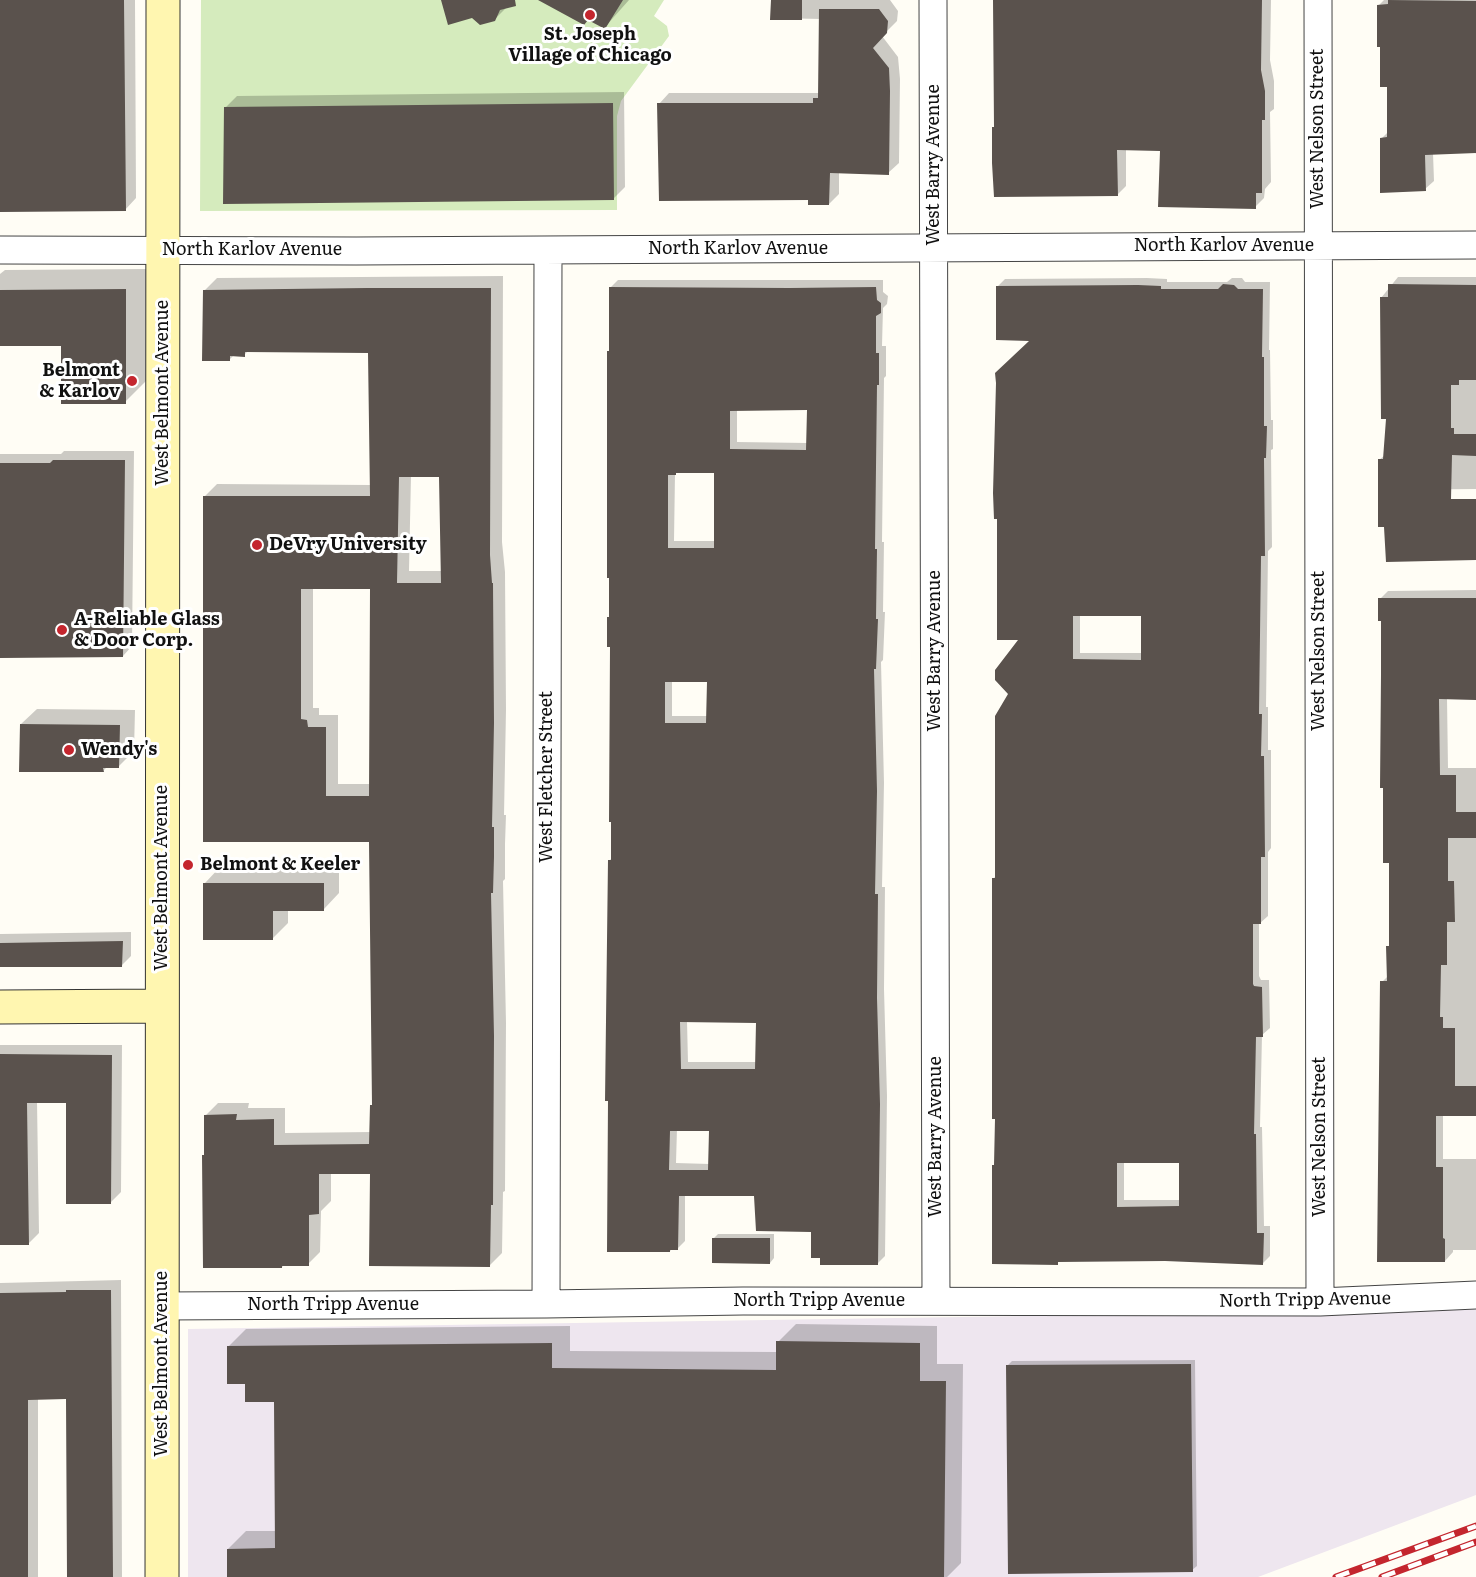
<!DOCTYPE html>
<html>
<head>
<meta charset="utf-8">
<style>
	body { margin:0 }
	canvas { display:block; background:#fffdf5 }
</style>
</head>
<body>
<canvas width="1476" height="1577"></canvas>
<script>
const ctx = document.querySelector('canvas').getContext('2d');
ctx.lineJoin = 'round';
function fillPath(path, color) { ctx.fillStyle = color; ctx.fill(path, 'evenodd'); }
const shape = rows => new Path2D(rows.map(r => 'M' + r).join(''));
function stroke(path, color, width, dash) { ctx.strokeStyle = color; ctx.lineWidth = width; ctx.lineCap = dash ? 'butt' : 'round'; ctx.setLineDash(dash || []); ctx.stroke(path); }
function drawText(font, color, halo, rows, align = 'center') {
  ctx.font = font + ' Literata,serif'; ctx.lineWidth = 6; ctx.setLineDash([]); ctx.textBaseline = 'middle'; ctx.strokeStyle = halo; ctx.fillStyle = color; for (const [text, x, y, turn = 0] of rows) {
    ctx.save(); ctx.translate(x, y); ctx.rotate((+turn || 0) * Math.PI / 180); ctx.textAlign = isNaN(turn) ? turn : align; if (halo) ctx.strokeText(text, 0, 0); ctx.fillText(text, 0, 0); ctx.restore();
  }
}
const industrial = shape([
	[1476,1309,1476,1495,1258,1577,188,1577,188,1329]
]);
const green = shape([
	[201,0,664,0,654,16,667,26,669,36,621,101,617,116,617,210,200,211]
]);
const shadow = shape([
	[0,0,135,0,136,198,125,210,0,210],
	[442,0,514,0,494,20],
	[556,0,629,0,605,27],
	[772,0,890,0,898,11,897,21,882,36,898,57,900,79,899,163,888,173,839,172,839,194,829,204,659,104,669,93,820,93,821,19,772,18],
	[994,0,1271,0,1270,60,1274,81,1274,109,1270,112,1271,182,1265,189,1264,198,1255,207,1161,150,1126,149,1126,186,1117,195,996,126],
	[1384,0,1476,0,1476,154,1475,152,1433,153,1434,181,1425,189,1382,138,1388,132,1389,85,1378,6],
	[624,92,625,187,613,199,225,108,237,96],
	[146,269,146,381,125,402,62,344,0,345,0,274,5,270],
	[503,276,502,542,505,572,506,710,504,815,506,815,505,844,505,879,503,881,506,1023,505,1191,503,1192,502,1253,490,1265,371,1172,331,1173,331,1201,321,1211,320,1252,308,1264,285,1264,282,1267,206,1154,206,1115,218,1103,249,1103,248,1108,285,1108,285,1133,371,1132,371,1106,373,1104,371,841,205,841,205,496,217,484,371,485,370,351,248,351,244,355,234,355,229,360,205,290,217,278],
	[411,475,440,475,442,571,409,571],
	[371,587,371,784,338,784,338,715,319,715,319,708,313,708,313,588],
	[1398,277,1476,277,1476,489,1379,490,1379,460,1385,455,1388,418,1381,298],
	[1147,278,1167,279,1167,282,1227,282,1232,278,1242,278,1245,282,1270,282,1269,350,1270,350,1271,420,1273,420,1273,449,1271,450,1272,547,1268,551,1266,707,1268,707,1268,750,1271,750,1271,848,1268,852,1268,916,1259,924,1259,976,1261,980,1269,980,1270,1028,1262,1035,1260,1127,1262,1127,1264,1226,1270,1226,1270,1256,1263,1263,1166,1260,1060,1261,1057,1263,996,1163,994,878,997,875,1021,639,1032,339,998,286,1005,279],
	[1080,614,1142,615,1142,653,1080,653],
	[1124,1162,1181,1162,1181,1200,1124,1200],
	[618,280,883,280,883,292,888,296,887,304,883,308,882,346,886,346,886,376,884,378,882,542,884,542,883,612,885,612,883,660,881,662,884,783,882,887,885,887,884,989,887,1096,885,1256,877,1264,821,1256,812,1230,756,1195,685,1194,685,1241,678,1248,673,1248,670,1251,609,861,613,857,610,288],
	[737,409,809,409,808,443,737,442],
	[678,471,716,471,716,541,674,541,675,474],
	[672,680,709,680,708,716,672,716],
	[687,1021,758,1021,757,1062,688,1062],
	[677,1129,710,1130,710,1164,676,1163],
	[64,451,134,451,132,646,123,656,0,657,0,454,61,454],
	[1476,590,1476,698,1447,698,1448,768,1476,768,1476,1115,1443,1115,1443,1159,1476,1159,1476,1250,1453,1250,1453,1252,1445,1261,1382,982,1388,976,1388,947,1390,944,1390,862,1382,619,1380,599,1388,591],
	[37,709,135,710,134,751,118,767,107,767,103,771,21,724],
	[220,867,339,868,339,893,324,909,288,909,288,923,273,938,205,883],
	[131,932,131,956,122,965,0,965,0,934],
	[0,1045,122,1045,121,1192,111,1202,68,1101,37,1101,39,1233,28,1244,0,1243],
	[718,1234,774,1234,774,1258,770,1263,713,1239],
	[121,1280,122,1577,68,1577,67,1398,38,1398,38,1577,0,1577,0,1283],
	[796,1324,937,1326,937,1364,963,1364,961,1563,947,1577,229,1577,228,1549,246,1531,276,1531,275,1400,247,1383,228,1347,246,1329,570,1326,570,1351,778,1352,778,1342],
	[1195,1360,1197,1566,1192,1570,1007,1366,1012,1361]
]);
const building = shape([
	[0,0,124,0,126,211,0,212],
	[441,0,515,0,516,6,500,10,495,21,480,25,472,18,448,25],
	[538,0,623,0,605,29,588,20,584,25],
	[771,0,802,0,802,20,770,20],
	[993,0,1262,0,1261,70,1265,91,1265,120,1262,120,1262,193,1256,193,1256,209,1158,207,1160,151,1117,150,1118,196,994,197,992,163,992,127,994,127],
	[1388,0,1476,1,1476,153,1425,155,1426,191,1380,193,1380,138,1387,137,1387,87,1380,87,1380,47,1377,47,1377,5,1388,4],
	[819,9,879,9,888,21,887,33,873,48,889,68,890,91,889,175,830,173,829,205,808,205,808,200,659,201,657,103,813,103,813,98,818,98],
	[613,103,614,200,223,204,224,107],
	[1223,284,1234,285,1238,289,1263,289,1262,357,1264,357,1264,426,1267,426,1266,458,1264,458,1265,556,1261,556,1259,714,1262,714,1261,756,1264,756,1265,857,1261,857,1261,924,1253,924,1253,984,1254,986,1262,987,1263,1037,1256,1037,1254,1134,1256,1134,1257,1233,1264,1233,1263,1265,1165,1261,1058,1262,1058,1265,992,1264,992,1165,994,1165,995,1119,992,1119,992,878,995,878,995,716,1008,694,995,680,995,670,1018,640,997,640,997,519,994,519,993,493,996,383,995,373,1029,341,996,340,996,286,1138,285,1161,286,1161,289,1218,289],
	[1073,616,1141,616,1141,660,1073,659],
	[1117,1163,1179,1163,1179,1206,1117,1207],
	[1388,284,1476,285,1476,380,1459,380,1459,385,1451,385,1451,428,1454,428,1454,434,1476,434,1476,456,1452,455,1451,499,1476,499,1476,560,1386,562,1384,527,1378,527,1378,459,1383,459,1386,419,1381,419,1380,297,1388,297],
	[609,287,790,288,876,287,877,300,881,303,881,313,876,316,876,353,879,353,879,385,877,385,875,549,877,549,876,619,878,619,876,669,874,669,877,791,875,894,878,894,877,998,880,1104,878,1265,820,1265,820,1258,811,1258,811,1232,756,1231,754,1196,679,1196,678,1250,670,1250,670,1252,607,1252,608,1101,605,1101,608,860,611,860,611,822,609,822,610,647,607,647,607,617,609,617,609,578,607,578,607,351,609,351],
	[807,410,806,450,730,449,730,411],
	[676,473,714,473,714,548,668,548,668,475,676,475],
	[665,682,707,682,706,723,665,723],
	[680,1022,756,1023,755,1069,681,1069],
	[670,1131,709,1131,708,1170,669,1170],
	[367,288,491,288,490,555,492,583,493,583,494,723,492,827,494,827,494,857,493,893,491,893,494,1036,493,1205,491,1205,490,1267,369,1266,370,1174,319,1174,319,1214,309,1215,309,1266,282,1266,282,1268,203,1268,202,1155,204,1155,204,1115,237,1114,236,1120,274,1119,274,1145,369,1144,370,1105,372,1105,369,842,203,842,203,496,370,496,368,353,245,352,245,357,230,356,230,361,202,361,203,290],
	[399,477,439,477,441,583,397,583],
	[301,589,370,589,369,796,326,796,326,727,308,727,307,720,301,719],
	[126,289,126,404,61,404,61,346,0,346,0,290],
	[53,460,125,460,123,657,0,658,0,463,50,463],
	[1378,598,1476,598,1476,700,1439,699,1440,775,1456,775,1456,812,1476,812,1476,838,1448,838,1448,881,1454,881,1455,922,1447,922,1447,965,1441,965,1440,1017,1443,1017,1443,1028,1455,1028,1455,1086,1476,1086,1476,1116,1436,1116,1436,1167,1443,1167,1443,1238,1445,1239,1445,1262,1377,1262,1380,981,1387,981,1386,946,1389,946,1389,863,1383,863,1383,788,1380,788,1381,675,1381,621,1378,621],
	[20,724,120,725,119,768,103,768,104,772,19,772],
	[203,883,324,883,324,911,273,911,273,940,203,940],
	[123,941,122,967,0,967,0,943],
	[0,1054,112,1055,111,1204,66,1204,66,1103,27,1103,29,1245,0,1245],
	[712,1238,770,1238,770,1264,712,1263],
	[66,1290,111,1290,113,1577,67,1577,66,1399,28,1400,28,1577,0,1577,0,1293,66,1292],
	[776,1341,920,1343,920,1381,946,1381,944,1577,227,1577,227,1549,275,1548,274,1402,245,1402,245,1384,227,1384,227,1346,552,1343,552,1368,776,1370],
	[1191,1364,1193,1572,1008,1574,1006,1365]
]);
const street = shape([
	[933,0,936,1301],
	[1318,0,1320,1302],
	[0,250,356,251,1476,245],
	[546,1304,548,250],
	[162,1306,546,1304,743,1301,1320,1302,1476,1295]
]);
const secondary = shape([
	[0,1007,162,1006],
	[162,1577,163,0]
]);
const rail = shape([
	[1336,1577,1476,1526],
	[1382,1577,1476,1542]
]);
const markers = [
	[590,15,6,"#c4262e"],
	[132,381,6,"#c4262e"],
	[257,545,6,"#c4262e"],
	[62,630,6,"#c4262e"],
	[69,750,6,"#c4262e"],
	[188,865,6,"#c4262e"]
];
const poiNames = [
	["St. Joseph",590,35,"center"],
	["Village of Chicago",590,56,"center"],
	["Belmont",120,371,"right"],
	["& Karlov",120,392,"right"],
	["DeVry University",269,545],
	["A-Reliable Glass",74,620],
	["& Door Corp.",74,641],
	["Wendy's",81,750],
	["Belmont & Keeler",200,865]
];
const streetNames = [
	["West Nelson Street",1318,129,-90],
	["West Barry Avenue",934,165,-90],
	["North Karlov Avenue",1224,246],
	["North Karlov Avenue",738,249],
	["North Karlov Avenue",252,250],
	["West Belmont Avenue",163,393,-90],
	["West Barry Avenue",935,651,-90],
	["West Nelson Street",1319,651,-90],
	["West Fletcher Street",547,777,-90],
	["West Belmont Avenue",162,878,-90],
	["West Barry Avenue",936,1137,-90],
	["West Nelson Street",1320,1137,-90],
	["North Tripp Avenue",1305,1300,-1],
	["North Tripp Avenue",819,1301],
	["North Tripp Avenue",333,1305],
	["West Belmont Avenue",162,1364,-90]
];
fillPath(industrial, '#eee6ef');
fillPath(green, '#d5ebbd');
fillPath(shadow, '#0003');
fillPath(building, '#5a524d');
stroke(street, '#444', 29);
stroke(secondary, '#333', 35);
stroke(street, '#fff', 27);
stroke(secondary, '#fff6b0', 33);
stroke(rail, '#c4262e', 7);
stroke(rail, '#fff', 4.5, [14]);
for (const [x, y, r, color] of markers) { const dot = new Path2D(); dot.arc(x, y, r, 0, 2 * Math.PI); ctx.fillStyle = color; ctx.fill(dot); stroke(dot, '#fff', 2); }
drawText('bold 18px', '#111', '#fff', poiNames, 'left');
drawText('18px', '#111', '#fff', streetNames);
</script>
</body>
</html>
